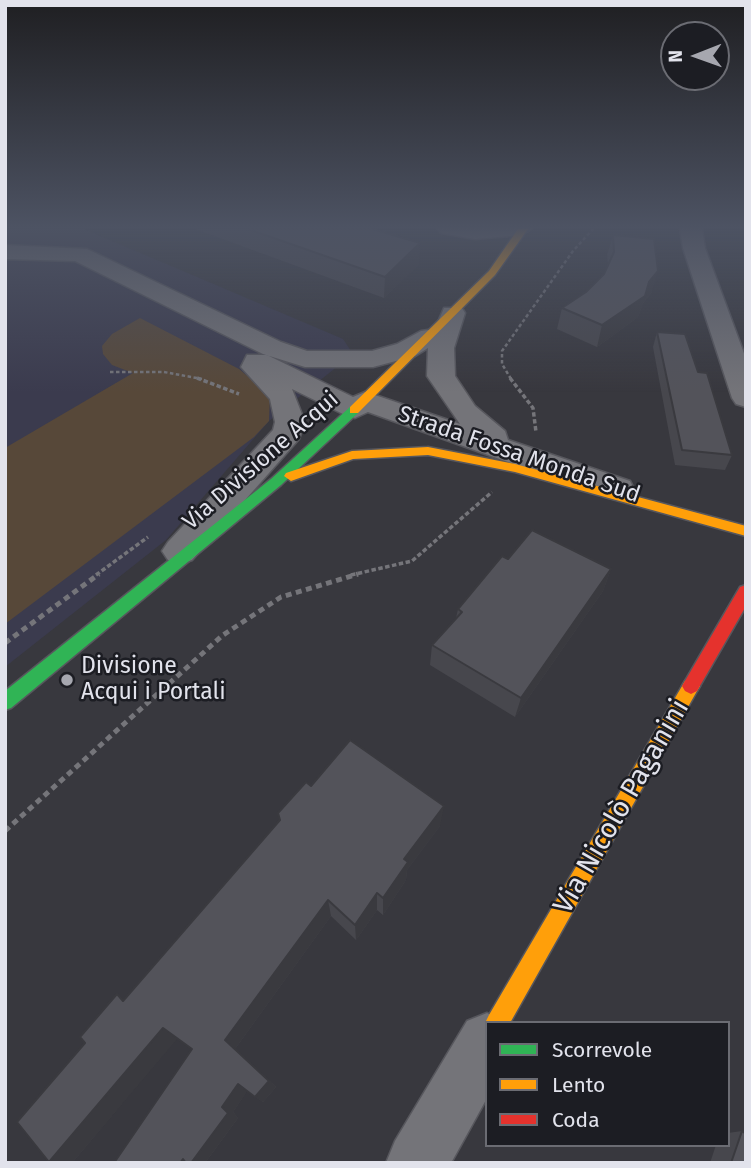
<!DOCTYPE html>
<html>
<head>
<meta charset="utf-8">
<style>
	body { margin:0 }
	#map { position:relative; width:751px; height:1168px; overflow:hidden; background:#38383e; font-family:"Fira Sans",sans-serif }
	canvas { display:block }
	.frame { position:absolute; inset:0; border:7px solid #e2e3ec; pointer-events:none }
	.legend { position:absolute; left:485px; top:1021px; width:245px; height:126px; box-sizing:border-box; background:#1c1d23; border:2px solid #6b6c73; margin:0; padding:9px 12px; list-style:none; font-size:21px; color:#e2e3ec }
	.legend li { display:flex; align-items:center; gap:14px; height:35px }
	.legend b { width:35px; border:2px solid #6b6c73 }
	.north { position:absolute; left:660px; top:21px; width:70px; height:70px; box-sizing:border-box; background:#1c1d23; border:2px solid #6b6c73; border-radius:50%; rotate:269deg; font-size:19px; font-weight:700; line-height:28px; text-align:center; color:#e2e3ec }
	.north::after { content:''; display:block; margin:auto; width:24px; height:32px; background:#a6a7af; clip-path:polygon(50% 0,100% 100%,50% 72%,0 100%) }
</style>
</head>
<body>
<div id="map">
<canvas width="751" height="1168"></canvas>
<div class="frame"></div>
<ul class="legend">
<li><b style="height:9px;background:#30b455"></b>Scorrevole</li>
<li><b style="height:9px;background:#ff9f0a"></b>Lento</li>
<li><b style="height:9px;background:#e5322d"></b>Coda</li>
</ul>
<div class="north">N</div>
</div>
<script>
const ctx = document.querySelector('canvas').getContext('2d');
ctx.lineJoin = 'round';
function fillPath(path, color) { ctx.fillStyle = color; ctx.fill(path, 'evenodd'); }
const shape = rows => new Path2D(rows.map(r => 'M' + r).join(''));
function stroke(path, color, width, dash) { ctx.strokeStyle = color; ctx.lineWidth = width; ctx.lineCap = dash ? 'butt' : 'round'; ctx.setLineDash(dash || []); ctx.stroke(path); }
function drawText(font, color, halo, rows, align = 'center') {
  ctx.font = font + ' "Fira Sans",sans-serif'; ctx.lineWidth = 5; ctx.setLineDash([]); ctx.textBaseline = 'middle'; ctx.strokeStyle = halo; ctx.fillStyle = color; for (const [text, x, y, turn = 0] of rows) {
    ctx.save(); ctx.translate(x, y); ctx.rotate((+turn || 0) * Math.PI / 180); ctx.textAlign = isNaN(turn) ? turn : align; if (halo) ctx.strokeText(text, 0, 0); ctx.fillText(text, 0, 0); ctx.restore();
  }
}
const built = shape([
	[5,229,84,229,343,339,353,354,269,421,166,540,5,667]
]);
const green = shape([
	[140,318,239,369,270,395,269,421,254,437,5,624,5,448,133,373,112,365,103,354,102,346,112,334]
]);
const pathFar2 = shape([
	[110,372,164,372,202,379],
	[511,379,502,364,502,351,573,251,593,229]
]);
const pathFar1 = shape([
	[197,378,239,394],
	[510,378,533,408,536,432],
	[96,575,148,537],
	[351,575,412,561,492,492]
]);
const path = shape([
	[5,643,99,574],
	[5,831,223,635,281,597,358,574]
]);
const street = shape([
	[437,229,532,229,521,235,475,239,441,233,437,229],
	[680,229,702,229,705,248,746,359,746,407,736,404,732,398,683,248,680,229],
	[5,245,87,249,281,342,307,351,372,351,397,344,421,331,435,329,444,308,462,308,465,313,454,348,455,376,475,406,505,431,508,440,630,481,634,489,630,497,618,500,606,497,368,412,355,418,345,415,292,389,305,422,299,439,192,560,180,564,168,560,162,551,168,542,273,430,275,422,270,399,241,367,247,355,267,355,353,397,365,392,375,395,460,424,427,376,428,348,415,356,373,367,305,367,263,354,75,261,5,259,5,245],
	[487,1013,508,1023,487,1023,487,1098,451,1163,386,1163,395,1141,467,1021,487,1013]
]);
const fast = shape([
	[354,406,360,410,358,413,281,485,11,708,5,710,5,691,271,479,350,407,354,406]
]);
const slow = shape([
	[518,229,528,229,495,275,358,413,350,413,350,407,489,271,518,229],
	[428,447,515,464,746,526,746,536,515,472,428,455,353,459,291,481,284,476,286,473,352,451,428,447],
	[691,678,697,681,700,686,697,691,510,1023,487,1023,487,1027,485,1023,489,1015,685,681,691,678]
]);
const jam = shape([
	[746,585,746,606,697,691,691,694,685,691,682,686,685,681,740,587,746,585]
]);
const wall = shape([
	[195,229,372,229,419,264,384,298],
	[613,235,652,292,643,303,638,317,597,347,557,329,562,308,586,292,604,274,608,265,607,255],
	[657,332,732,455,725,470,675,465,653,347],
	[508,559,611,569,603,591,515,717,430,665,432,645,456,618,458,609],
	[311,786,440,826,407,870,406,880,383,915,377,910,356,940,331,916,235,1049,276,1087,263,1102,247,1091,233,1112,238,1118,205,1163,192,1049,177,1038,72,1163,49,1162,85,1043,125,999],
	[742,1131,746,1163,710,1163,716,1145,728,1145,728,1133]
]);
const shadedWall = shape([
	[420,243,419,264,384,298,385,277],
	[658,271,652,292,643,303,638,317,597,347,602,325,649,282],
	[611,569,603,591,515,717,521,698],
	[444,806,440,826,407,870,406,880,383,915,383,898,404,859],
	[377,893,377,910,356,940,355,925],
	[328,900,331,916,235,1049,276,1087,263,1102,255,1097,225,1040],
	[163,1028,178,1038,72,1163,49,1162],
	[238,1084,248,1090,233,1112,238,1118,205,1163,180,1163]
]);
const building = shape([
	[248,229,372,229,420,243,385,277,248,229],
	[613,235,654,239,658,271,649,282,645,296,602,325,562,308,586,292,604,274,614,252,613,235],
	[657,332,685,334,698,372,707,373,732,455,682,450,657,332],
	[532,530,611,569,521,698,432,645,462,612,458,609,502,556,508,559,532,530],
	[350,740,444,806,404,859,408,862,383,898,377,893,355,925,328,900,225,1040,269,1081,255,1097,238,1084,222,1107,228,1113,191,1163,186,1163,183,1159,180,1163,114,1163,192,1049,163,1028,49,1162,17,1122,85,1043,80,1037,117,994,123,1001,280,820,278,813,306,782,311,786,350,740],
	[742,1131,746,1134,746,1163,731,1163,742,1131]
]);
const markers = [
	[67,680,7,"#a6a7af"]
];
const streetNames = [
	["Strada Fossa Monda Sud",519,455,19],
	["Via Divisione Acqui",261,461,-41]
];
const poiNames = [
	["Divisione",81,667],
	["Acqui i Portali",81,693]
];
const nearStreetnames = [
	["Via Nicolò Paganini",622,807,-60]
];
fillPath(built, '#3b3b4e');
fillPath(green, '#574839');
stroke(street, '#57575d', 3);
stroke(fast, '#57575d', 3);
stroke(slow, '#57575d', 3);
stroke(jam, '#57575d', 3);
stroke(pathFar2, '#75757a', 2.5, [3.5, 2.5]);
stroke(pathFar1, '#75757a', 3.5, [4.5, 2.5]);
stroke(path, '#75757a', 5, [6, 4.5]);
fillPath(street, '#747479');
fillPath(fast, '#30b455');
fillPath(slow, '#ff9f0a');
fillPath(jam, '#e5322d');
fillPath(wall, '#47474d');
fillPath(shadedWall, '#3a3a3f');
fillPath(building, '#53535a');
stroke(building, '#3a3a3f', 2);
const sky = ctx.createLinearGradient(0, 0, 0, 392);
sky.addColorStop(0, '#1f1f22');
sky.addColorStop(0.58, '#4d5363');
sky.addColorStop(1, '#4d536300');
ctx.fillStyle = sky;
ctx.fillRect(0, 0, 751, 392);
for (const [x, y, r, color] of markers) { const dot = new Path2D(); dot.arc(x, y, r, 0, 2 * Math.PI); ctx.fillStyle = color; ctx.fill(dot); stroke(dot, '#1c1d23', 2.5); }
drawText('23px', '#e2e3ec', '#1c1d23', streetNames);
drawText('23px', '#e2e3ec', '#1c1d23', poiNames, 'left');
drawText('28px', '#e2e3ec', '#1c1d23', nearStreetnames);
</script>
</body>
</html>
